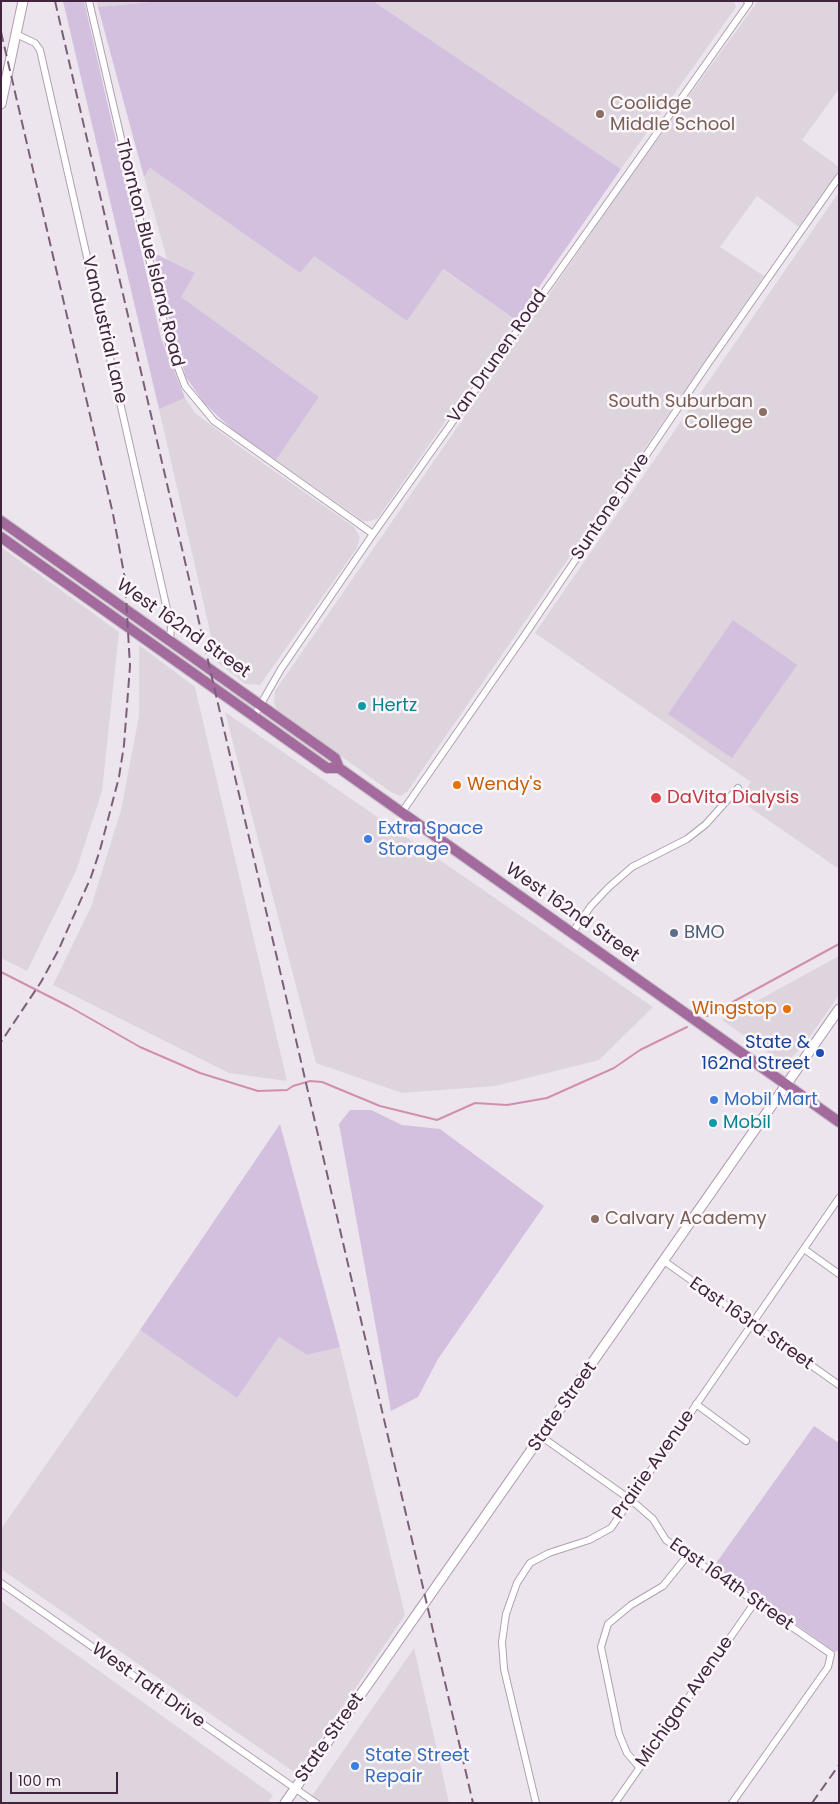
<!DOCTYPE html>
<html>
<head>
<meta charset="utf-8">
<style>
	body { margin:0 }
	#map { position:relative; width:840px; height:1804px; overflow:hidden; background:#ede5ee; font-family:Poppins,sans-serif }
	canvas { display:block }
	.frame { position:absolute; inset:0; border:2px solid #40243e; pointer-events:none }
	.scale { position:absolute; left:10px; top:1772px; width:108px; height:22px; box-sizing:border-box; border:2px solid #40243e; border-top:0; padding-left:6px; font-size:15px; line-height:18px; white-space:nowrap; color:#40243e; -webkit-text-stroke:4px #faf6fa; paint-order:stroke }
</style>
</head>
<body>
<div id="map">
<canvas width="840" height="1804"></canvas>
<div class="frame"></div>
<div class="scale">100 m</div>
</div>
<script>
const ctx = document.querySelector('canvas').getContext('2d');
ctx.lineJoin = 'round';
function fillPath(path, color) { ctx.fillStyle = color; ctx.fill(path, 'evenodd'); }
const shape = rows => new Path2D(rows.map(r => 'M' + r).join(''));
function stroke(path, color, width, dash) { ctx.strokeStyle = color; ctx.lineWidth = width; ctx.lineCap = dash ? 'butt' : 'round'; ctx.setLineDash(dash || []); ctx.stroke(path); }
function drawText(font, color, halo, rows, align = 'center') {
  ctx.font = font + ' Poppins,sans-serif'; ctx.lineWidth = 5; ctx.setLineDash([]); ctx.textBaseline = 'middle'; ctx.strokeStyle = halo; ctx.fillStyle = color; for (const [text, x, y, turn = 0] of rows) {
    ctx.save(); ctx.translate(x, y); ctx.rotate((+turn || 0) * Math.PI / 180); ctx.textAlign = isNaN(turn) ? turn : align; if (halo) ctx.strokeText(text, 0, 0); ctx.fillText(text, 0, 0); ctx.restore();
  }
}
const built = shape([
	[96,1,161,1,98,7],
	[373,1,734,1,736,7,621,169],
	[758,1,839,1,839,89,802,140,839,167,839,172,799,227,757,196,720,247,764,276,407,792,400,796,391,792,279,712,274,704,275,691,628,180],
	[150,168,300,273,313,255,407,321,442,269,516,320,378,518,370,521,363,521,276,460,319,397,180,297,195,273,167,259,144,177],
	[839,192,839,869,739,800,751,782,535,633],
	[185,398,195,413,240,447,354,527,360,537,357,548,260,685,245,684,217,662,159,409],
	[1,547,119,632,102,791,76,871,27,971,1,958],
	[139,645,195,687,287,1081,229,1073,53,985,91,907,121,810,139,716],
	[225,712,653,1007,599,1060,495,1086,402,1093,316,1063],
	[839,956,839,995,804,1045,788,1061,780,1061,722,1020],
	[140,1330,237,1397,279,1337,307,1355,340,1347,405,1615,297,1774,1,1569,1,1529],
	[1,1601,273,1795,268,1803,1,1803],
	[414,1648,449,1803,307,1803]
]);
const green = shape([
	[63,1,84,1,161,338,185,398,159,409],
	[161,1,373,1,621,169,516,320,443,269,407,321,314,256,300,273,150,168,144,177,98,7],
	[154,253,195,273,181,297,319,397,276,460,234,431,204,403,186,377,169,319],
	[733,620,797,665,732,758,668,714],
	[350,1110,371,1110,402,1125,440,1129,544,1206,438,1359,418,1397,391,1411,339,1124],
	[280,1124,340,1347,307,1355,279,1337,237,1398,140,1330],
	[814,1426,839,1443,839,1650,835,1652,714,1566]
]);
const stream = shape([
	[1,972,70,1007,140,1047,200,1073,258,1091,287,1090,293,1086,310,1081,322,1082,380,1106,437,1120,475,1103,507,1105,547,1098,614,1068,640,1050,687,1027],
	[707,1016,839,944]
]);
const street = shape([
	[89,1,169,344,185,386,214,421,373,534],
	[16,34,35,43,40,50,171,627,170,639],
	[254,716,281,669,373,534,749,3,747,1],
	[402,812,524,636,707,365,839,177],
	[572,933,591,906,609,887,632,867,687,839,706,824,738,788],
	[804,1249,839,1274],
	[664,1261,839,1385],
	[696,1404,746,1441],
	[542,1437,631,1500,653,1519,666,1540,831,1654,828,1667,732,1803],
	[1,1583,316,1803],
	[639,1767,627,1753,619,1734,601,1647,608,1624,631,1605,663,1586,688,1555],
	[536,1803,504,1669,502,1642,506,1614,517,1583,530,1563,549,1553,589,1540,611,1528,839,1198],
	[615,1803,755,1602]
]);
const secondary = shape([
	[1,104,23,1],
	[285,1803,839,1009]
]);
const primary = shape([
	[1,521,335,758,339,768],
	[1,537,327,768,339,768,839,1122]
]);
const rail = shape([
	[55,1,473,1803],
	[1,32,113,514,125,579,130,666,124,745,119,777,100,850,91,877,58,951,41,982,1,1042],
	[812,1803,839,1765]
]);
const markers = [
	[600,114,5,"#8d6e63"],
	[763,412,5,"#8d6e63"],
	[362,706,5,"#0f9aa8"],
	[457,785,5,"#e8710a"],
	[656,798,6,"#e0444e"],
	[368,839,5,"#3f7fe0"],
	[674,933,5,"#5c6f8a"],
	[787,1009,5,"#e8710a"],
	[820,1053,5,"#1a4fb4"],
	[714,1100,5,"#3f7fe0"],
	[713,1123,5,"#0f9aa8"],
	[595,1219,5,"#8d6e63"],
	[355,1766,5,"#3f7fe0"]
];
const educationNames = [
	["Coolidge",610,104],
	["Middle School",610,125],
	["South Suburban",753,402,"right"],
	["College",753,423,"right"],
	["Calvary Academy",605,1219]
];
const streetNames = [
	["Thornton Blue Island Road",149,253,76],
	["Vandustrial Lane",104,330,77],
	["Van Drunen Road",498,357,-55],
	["Suntone Drive",611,507,-56],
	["West 162nd Street",183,629,35],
	["West 162nd Street",572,913,35],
	["East 163rd Street",751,1324,35],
	["State Street",563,1407,-55],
	["Prairie Avenue",654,1465,-55],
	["East 164th Street",731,1585,35],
	["West Taft Drive",148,1686,35],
	["Michigan Avenue",685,1702,-55],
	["State Street",330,1738,-55]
];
const cultureNames = [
	["Hertz",372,706],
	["Mobil",723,1123]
];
const foodNames = [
	["Wendy's",467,785],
	["Wingstop",777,1009,"right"]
];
const healthNames = [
	["DaVita Dialysis",667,798]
];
const shopNames = [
	["Extra Space",378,829],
	["Storage",378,850],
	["Mobil Mart",724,1100],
	["State Street",365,1756],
	["Repair",365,1777]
];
const serviceNames = [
	["BMO",684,933]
];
const transitNames = [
	["State &",810,1043],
	["162nd Street",810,1064]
];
fillPath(built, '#ddd4de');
fillPath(green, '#d3bfde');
stroke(stream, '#d18fb0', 2);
stroke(street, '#afa0af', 8);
stroke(secondary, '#b19bb1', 11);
stroke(primary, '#cac2c9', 12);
stroke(street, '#fff', 6);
stroke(secondary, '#fff', 9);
stroke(primary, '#a36b9d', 10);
stroke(rail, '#7b5f79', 2, [10, 5]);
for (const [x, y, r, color] of markers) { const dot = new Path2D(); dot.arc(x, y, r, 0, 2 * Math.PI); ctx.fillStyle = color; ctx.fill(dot); stroke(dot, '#faf6fa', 2); }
drawText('18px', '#785e54', '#faf6fa', educationNames, 'left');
drawText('18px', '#40243e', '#faf6fa', streetNames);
drawText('18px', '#0d838f', '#faf6fa', cultureNames, 'left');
drawText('18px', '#c56008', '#faf6fa', foodNames, 'left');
drawText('18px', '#be3a42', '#faf6fa', healthNames, 'left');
drawText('18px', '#366cbe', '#faf6fa', shopNames, 'left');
drawText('18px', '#4e5e75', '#faf6fa', serviceNames, 'left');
drawText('18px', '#164399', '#faf6fa', transitNames, 'right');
</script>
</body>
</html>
